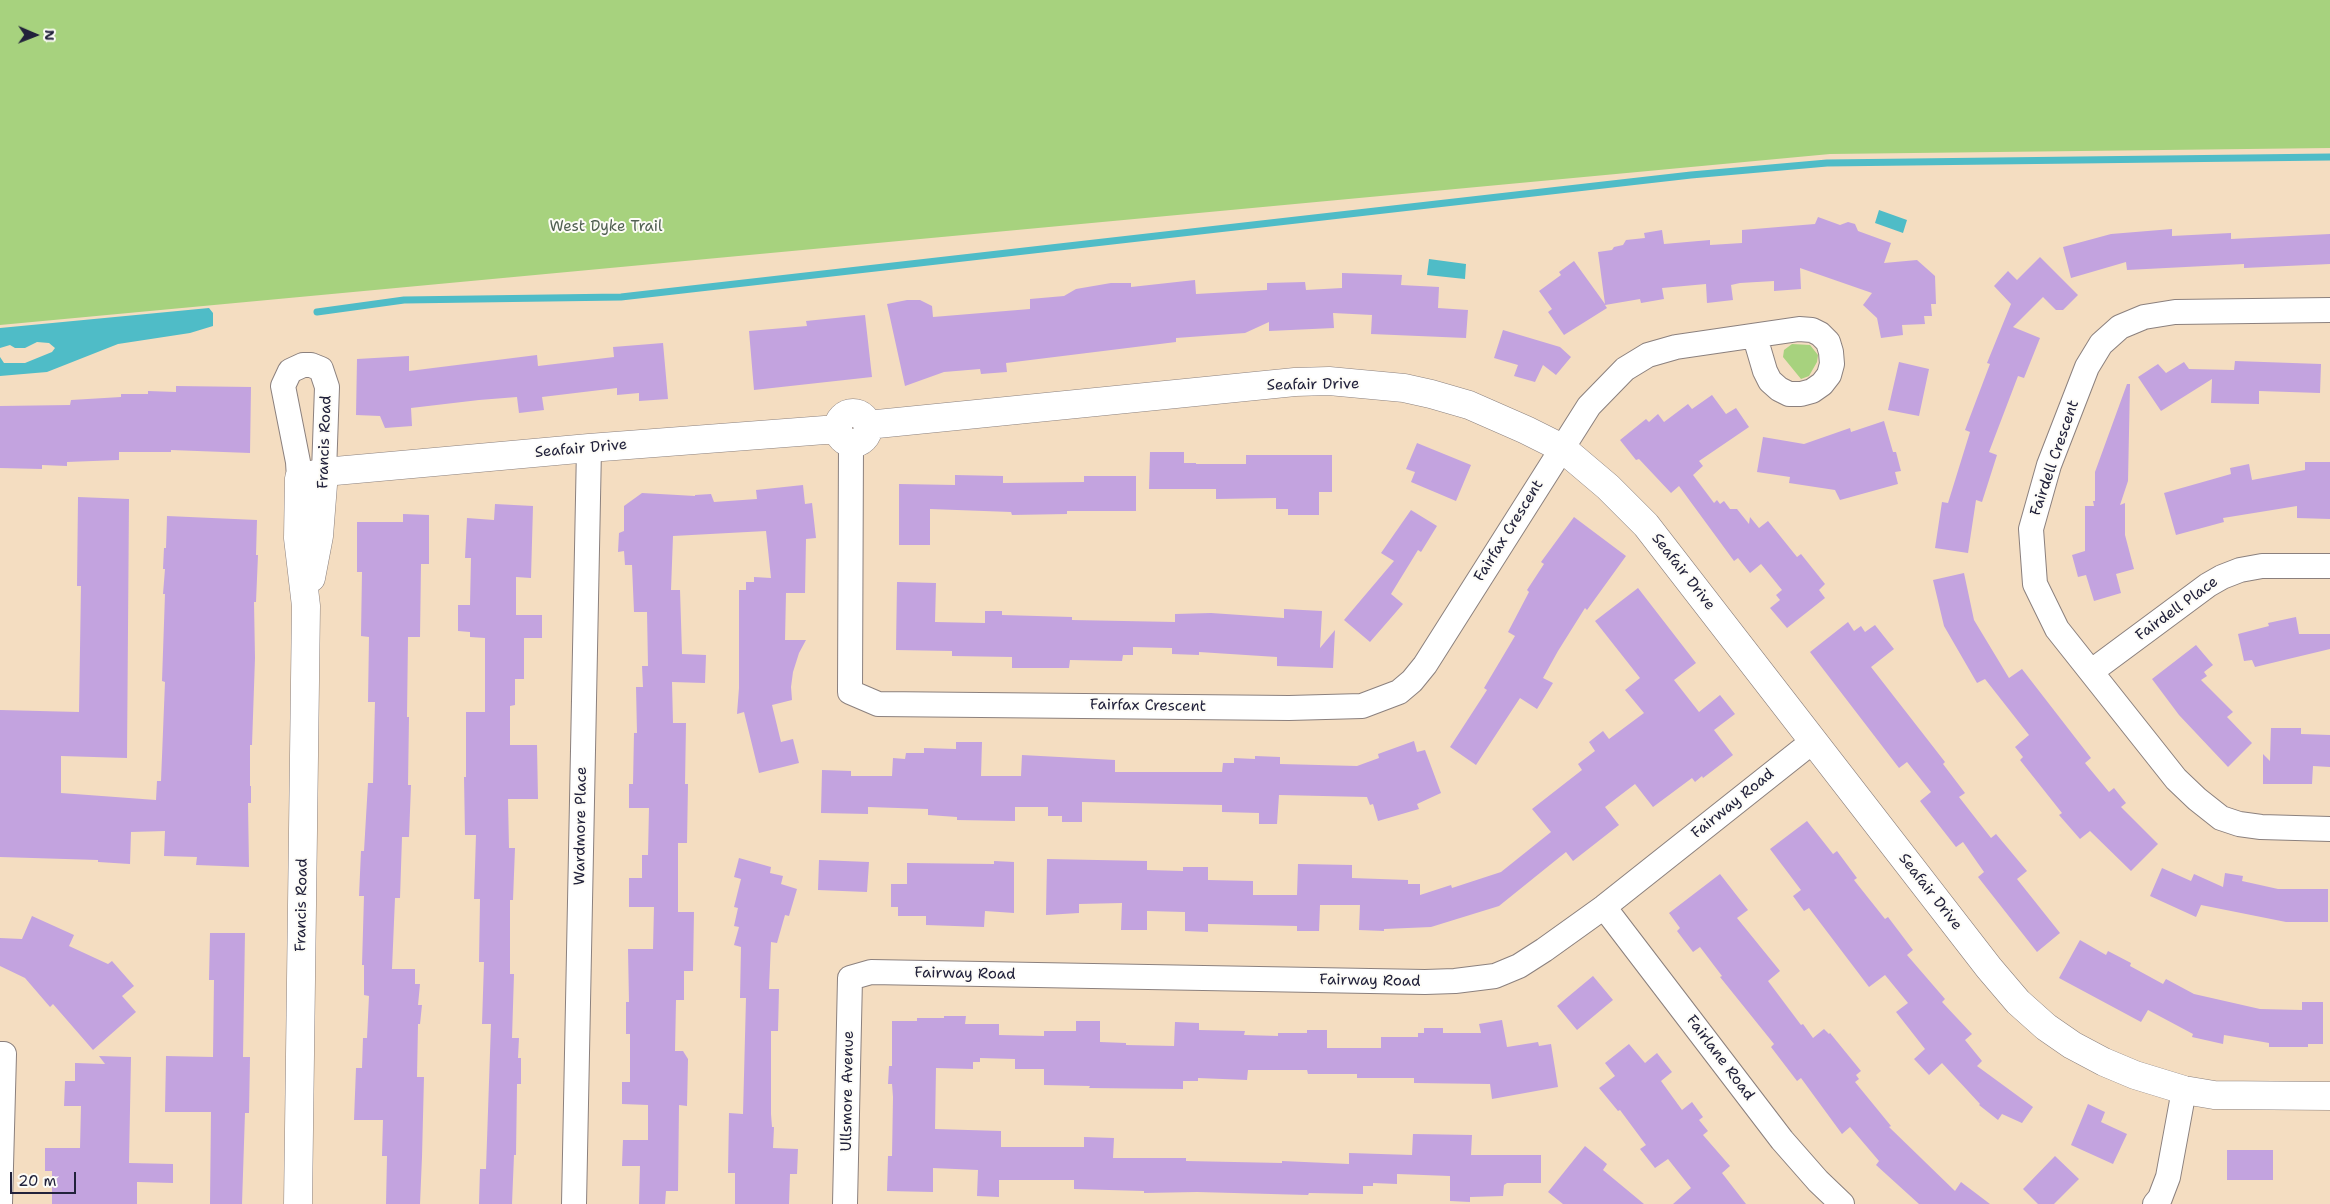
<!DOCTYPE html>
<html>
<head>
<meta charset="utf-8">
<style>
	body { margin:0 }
	#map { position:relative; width:2330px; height:1204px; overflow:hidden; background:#f4ddc1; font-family:"Shantell Sans",sans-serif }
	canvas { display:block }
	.north { position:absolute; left:10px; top:10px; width:50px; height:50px; -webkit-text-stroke:4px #fdfcf7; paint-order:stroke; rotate:91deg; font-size:14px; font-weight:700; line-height:20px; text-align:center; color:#22223b }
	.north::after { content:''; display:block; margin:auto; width:18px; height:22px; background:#22223b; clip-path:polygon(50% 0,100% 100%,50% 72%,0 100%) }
	.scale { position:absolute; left:10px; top:1172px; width:66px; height:22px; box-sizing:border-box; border:2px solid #22223b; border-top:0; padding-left:6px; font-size:15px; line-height:18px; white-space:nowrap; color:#22223b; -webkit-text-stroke:4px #fdfcf7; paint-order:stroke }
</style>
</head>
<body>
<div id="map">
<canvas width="2330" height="1204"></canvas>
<div class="north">N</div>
<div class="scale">20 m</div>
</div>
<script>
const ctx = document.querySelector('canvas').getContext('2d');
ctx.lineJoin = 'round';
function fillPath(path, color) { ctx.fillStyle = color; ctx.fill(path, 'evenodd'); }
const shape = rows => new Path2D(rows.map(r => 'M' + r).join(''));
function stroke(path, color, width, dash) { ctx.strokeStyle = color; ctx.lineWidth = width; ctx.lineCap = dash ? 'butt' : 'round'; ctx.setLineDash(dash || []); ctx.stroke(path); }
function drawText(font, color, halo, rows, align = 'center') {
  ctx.font = font + ' "Shantell Sans",sans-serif'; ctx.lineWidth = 4; ctx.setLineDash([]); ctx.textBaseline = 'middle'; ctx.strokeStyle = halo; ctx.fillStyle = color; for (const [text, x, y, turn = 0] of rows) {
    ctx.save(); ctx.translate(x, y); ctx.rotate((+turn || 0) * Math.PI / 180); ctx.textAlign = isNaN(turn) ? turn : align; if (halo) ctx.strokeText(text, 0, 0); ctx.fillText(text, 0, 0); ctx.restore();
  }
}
const green = shape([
	[0,0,2330,0,2330,148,1830,154,0,325],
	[1792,344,1810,345,1818,355,1817,362,1809,376,1801,379,1783,357,1784,350]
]);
const water = shape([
	[1879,210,1907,220,1903,233,1875,223],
	[1429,259,1466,264,1465,279,1427,275],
	[209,308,213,313,213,326,190,333,118,344,47,372,0,376,0,357,4,363,25,363,52,352,55,348,49,343,37,342,25,348,15,348,10,345,0,348,0,328]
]);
const stream = shape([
	[317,312,404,300,621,297,1691,175,1827,163,2330,157]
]);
const building = shape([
	[1818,217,1840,225,1848,222,1855,224,1858,231,1891,243,1884,263,1917,260,1935,276,1936,304,1931,304,1932,316,1924,316,1925,324,1902,325,1903,335,1881,338,1877,318,1863,305,1872,293,1800,268,1801,289,1774,291,1774,281,1740,283,1731,285,1733,300,1707,303,1706,284,1662,288,1664,299,1641,303,1640,299,1605,305,1607,308,1564,335,1548,312,1552,309,1539,291,1561,275,1559,272,1574,261,1605,304,1598,252,1612,250,1614,247,1623,245,1626,240,1645,238,1644,233,1662,230,1664,244,1710,240,1710,245,1742,243,1742,230,1815,224],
	[2172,229,2172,236,2231,233,2231,239,2330,234,2330,264,2244,268,2244,264,2127,270,2126,262,2071,278,2063,247,2111,234],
	[2040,257,2078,295,2063,310,2056,310,2043,297,2013,327,2040,338,2024,378,2018,376,1989,452,1997,455,1982,502,1976,500,1968,553,1935,548,1942,502,1948,503,1970,432,1965,430,1990,364,1987,363,2011,304,1994,286,2008,271,2017,280],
	[1342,273,1402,275,1401,285,1439,287,1438,308,1468,310,1466,338,1371,334,1372,315,1333,313,1334,328,1269,331,1269,322,1245,333,1176,338,1176,342,1006,363,1007,372,981,374,980,369,944,372,905,386,887,304,907,300,920,300,932,306,933,317,1030,309,1030,299,1064,296,1076,289,1111,283,1131,283,1131,287,1195,280,1196,294,1267,290,1267,283,1305,282,1306,290,1342,288],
	[865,315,872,377,754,390,749,331,807,326,806,321],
	[1503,330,1560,347,1571,357,1556,375,1543,365,1535,382,1514,376,1518,365,1494,358],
	[663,343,668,399,639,401,639,393,617,395,617,388,542,397,544,410,519,413,517,397,479,400,411,408,412,426,385,428,380,416,356,415,357,359,409,356,409,371,537,355,538,366,614,357,613,347],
	[2235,361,2321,364,2320,393,2259,391,2259,404,2211,403,2212,379,2161,411,2138,377,2158,364,2166,373,2184,362,2189,369,2234,370],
	[1899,362,1929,369,1919,416,1888,410],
	[2127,384,2130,384,2128,481,2120,505,2125,503,2125,535,2134,569,2116,574,2121,593,2094,601,2086,575,2078,577,2072,555,2085,551,2085,506,2094,506,2093,501,2095,501,2095,472],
	[176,386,251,387,250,453,171,450,171,452,119,452,119,460,67,462,67,466,42,465,42,469,0,468,0,406,70,405,71,400,121,397,121,394,148,394,148,391,176,392],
	[1712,395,1726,414,1736,408,1749,427,1699,461,1703,466,1693,475,1714,503,1717,500,1720,504,1724,501,1730,509,1737,509,1749,524,1750,517,1759,528,1768,521,1797,557,1801,554,1825,584,1819,590,1825,598,1787,628,1770,608,1780,600,1776,595,1782,590,1761,564,1750,573,1738,558,1734,561,1679,486,1671,493,1639,459,1636,460,1620,440,1646,419,1649,422,1658,414,1664,422,1688,404,1692,409],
	[1884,421,1893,452,1896,452,1901,471,1895,472,1898,484,1840,500,1835,490,1789,483,1790,477,1757,472,1763,437,1804,444,1850,428,1851,432],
	[1417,443,1471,465,1456,501,1411,482,1415,472,1406,469],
	[1150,452,1184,452,1184,463,1196,463,1196,464,1246,464,1246,455,1332,455,1332,492,1319,492,1319,515,1288,515,1288,509,1276,509,1276,498,1216,499,1216,489,1149,489],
	[2305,462,2330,462,2330,519,2297,518,2297,506,2223,518,2224,522,2176,535,2164,493,2231,474,2230,468,2249,464,2252,480,2305,470],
	[955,475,1003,476,1003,483,1084,482,1084,476,1136,476,1136,511,1067,511,1067,514,1012,515,1011,512,930,509,930,545,899,545,899,484,955,485],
	[803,485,805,504,812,503,816,538,806,539,805,593,786,593,785,640,806,640,799,653,793,672,791,687,792,700,772,705,781,742,793,739,799,763,759,773,744,712,737,714,739,688,739,590,746,590,746,582,754,582,754,577,771,578,766,531,673,536,671,590,680,590,682,654,706,655,705,683,672,682,673,723,686,723,685,784,688,784,687,843,678,843,678,912,694,912,693,971,684,971,684,1000,676,1000,675,1051,683,1051,688,1059,687,1106,679,1105,678,1191,666,1191,665,1204,639,1204,640,1166,622,1166,623,1140,648,1140,648,1105,622,1104,622,1082,630,1082,630,1034,626,1034,626,1002,629,1002,628,949,653,949,654,907,629,907,629,878,642,878,642,855,648,855,649,808,629,808,629,784,633,784,634,733,637,733,636,687,643,687,642,666,648,666,647,612,634,612,632,565,625,565,624,551,618,552,619,533,624,531,624,506,642,493,695,496,695,495,711,494,714,502,757,499,756,490],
	[78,497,129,499,127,758,61,756,61,793,156,800,157,781,161,781,165,682,162,681,165,594,163,594,165,569,163,569,164,548,166,548,167,516,257,520,256,555,258,555,256,602,254,602,255,658,252,745,250,745,250,786,251,786,251,803,248,803,249,867,196,865,197,857,164,856,165,831,131,832,130,864,98,862,98,860,0,857,0,710,79,712,81,586,77,586],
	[495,504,533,506,531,578,516,577,516,615,542,615,542,638,524,638,524,679,515,679,515,705,510,706,510,745,537,745,538,799,508,799,509,848,515,848,513,900,510,900,510,974,514,974,512,1038,519,1038,518,1058,521,1058,521,1084,517,1084,516,1155,514,1155,512,1204,479,1204,480,1169,486,1169,491,1024,482,1024,484,962,479,962,480,899,474,899,476,835,465,835,464,777,466,777,466,712,485,712,485,638,470,637,470,632,458,631,458,605,470,605,471,558,465,558,467,518,494,520],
	[1411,510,1437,526,1421,552,1418,550,1391,594,1403,604,1370,642,1344,620,1394,561,1381,553],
	[403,514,429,515,429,564,421,564,420,637,408,637,407,717,409,717,408,785,411,785,409,837,402,837,400,898,395,898,392,969,415,969,415,984,420,984,418,1005,422,1005,420,1024,418,1024,417,1077,424,1077,422,1157,420,1204,386,1204,387,1156,382,1156,383,1120,354,1120,356,1068,362,1068,363,1038,367,1038,369,996,364,995,364,965,362,965,364,896,359,896,361,851,364,851,368,783,373,783,375,702,368,702,369,637,361,636,362,572,357,572,357,522,403,522],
	[1574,517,1626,556,1587,610,1585,608,1558,651,1543,678,1553,683,1537,709,1520,698,1476,765,1450,747,1487,690,1484,688,1515,636,1508,632,1529,592,1527,590,1544,564,1541,562],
	[1964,573,1974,620,2009,678,2022,669,2091,758,2085,763,2109,792,2114,788,2126,803,2121,807,2158,844,2131,871,2090,831,2080,839,2059,815,2062,813,2020,760,2023,757,2015,747,2029,735,1985,679,1977,683,1944,626,1933,580],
	[897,582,936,583,935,622,985,623,985,611,1002,611,1002,615,1072,617,1072,620,1175,622,1175,614,1211,613,1284,618,1284,609,1322,611,1320,648,1335,630,1333,668,1277,666,1277,657,1199,652,1199,655,1172,654,1172,648,1133,647,1133,655,1123,655,1122,661,1070,660,1069,668,1012,668,1012,657,952,656,952,651,896,650],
	[1638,588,1696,663,1674,680,1699,712,1720,695,1735,714,1714,730,1733,755,1703,778,1702,776,1695,782,1692,778,1653,807,1635,784,1605,807,1619,825,1573,861,1566,852,1499,906,1431,927,1384,929,1384,931,1359,930,1360,905,1320,905,1319,931,1297,931,1297,926,1208,924,1208,932,1185,931,1185,912,1147,911,1147,930,1121,930,1122,903,1079,904,1079,913,1046,915,1047,859,1147,861,1147,870,1183,871,1183,867,1208,867,1208,880,1253,881,1253,895,1297,895,1298,864,1352,865,1352,878,1408,880,1408,884,1420,884,1420,895,1451,885,1452,888,1501,872,1551,832,1532,809,1582,770,1578,764,1595,751,1589,742,1603,731,1609,739,1644,713,1625,690,1640,678,1595,621],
	[2296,617,2299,634,2330,634,2330,649,2255,667,2252,660,2244,661,2238,634,2269,626,2268,623],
	[1848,622,1854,631,1861,626,1865,632,1875,625,1894,649,1871,667,1945,762,1943,764,1965,793,1959,797,1991,838,1996,834,2027,871,2017,879,2060,933,2037,952,1978,877,1984,872,1963,842,1956,847,1920,801,1931,792,1907,762,1899,768,1810,652],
	[2196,645,2213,665,2204,672,2207,676,2201,680,2233,712,2227,717,2252,743,2228,767,2179,715,2152,679],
	[2271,728,2301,728,2301,734,2330,735,2330,767,2313,766,2312,784,2263,784,2263,754,2270,761],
	[1414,741,1417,752,1425,750,1441,793,1417,804,1419,809,1378,821,1373,804,1370,805,1367,797,1279,795,1277,824,1259,824,1259,813,1222,812,1222,805,1082,802,1082,822,1062,822,1062,816,1048,816,1048,807,1015,807,1015,821,957,820,957,817,928,815,928,809,868,807,868,814,821,813,822,770,851,771,851,776,892,776,893,758,905,759,906,753,924,753,924,748,956,749,956,742,982,742,981,776,1021,776,1022,755,1115,760,1115,772,1222,772,1223,763,1234,763,1234,758,1255,759,1255,756,1280,757,1280,764,1357,766,1379,758,1378,754],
	[1807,821,1833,854,1837,851,1857,878,1854,880,1885,919,1888,917,1913,950,1907,955,1945,999,1942,1002,1972,1034,1965,1040,1982,1061,1977,1066,2033,1107,2022,1123,2002,1114,1998,1120,1979,1105,1980,1104,1942,1063,1929,1075,1914,1059,1925,1049,1896,1012,1908,1003,1885,975,1869,987,1809,908,1804,911,1793,896,1801,890,1770,849],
	[739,858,771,867,770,873,783,876,781,884,797,889,789,916,785,915,777,943,771,942,769,989,779,989,778,1031,771,1031,771,1114,772,1127,774,1127,773,1148,798,1149,797,1174,790,1174,789,1204,735,1204,735,1173,728,1173,729,1113,743,1114,746,998,740,998,741,947,734,945,739,927,734,926,738,908,734,907,741,879,734,877],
	[819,860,869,862,867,892,818,890],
	[994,861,1014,862,1014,913,985,911,984,927,926,925,926,916,898,916,898,907,891,907,891,884,907,884,907,863,994,864],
	[2162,868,2191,881,2194,874,2223,887,2225,873,2243,876,2242,881,2278,889,2328,889,2328,922,2286,922,2201,905,2196,917,2150,896],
	[1720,874,1748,910,1737,918,1780,971,1768,981,1801,1025,1803,1024,1813,1038,1824,1029,1829,1034,1830,1033,1861,1071,1856,1075,1859,1079,1855,1082,1891,1126,1889,1127,1955,1191,1961,1182,1990,1204,1919,1204,1876,1165,1879,1161,1850,1127,1842,1134,1801,1078,1797,1081,1771,1047,1774,1044,1720,977,1722,976,1700,947,1693,952,1677,931,1680,928,1669,913],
	[32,916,74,935,69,946,108,964,112,961,134,986,122,996,136,1012,93,1050,53,1004,50,1007,25,978,0,966,0,938,22,939],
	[210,933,245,933,243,1057,250,1057,249,1113,245,1113,242,1204,210,1204,211,1112,165,1112,166,1056,213,1057,214,980,209,980],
	[2080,940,2106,955,2108,951,2131,963,2130,966,2163,984,2166,979,2194,994,2260,1009,2302,1010,2302,1002,2323,1002,2323,1044,2308,1044,2308,1047,2269,1047,2269,1043,2224,1035,2223,1044,2192,1037,2193,1034,2148,1010,2141,1022,2059,978],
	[1593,976,1613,1000,1577,1030,1557,1006],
	[944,1016,966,1016,965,1024,999,1024,999,1035,1044,1036,1044,1031,1076,1031,1076,1021,1100,1021,1100,1042,1126,1043,1126,1045,1174,1046,1175,1022,1199,1023,1199,1030,1245,1031,1244,1035,1278,1036,1278,1033,1307,1033,1307,1030,1327,1030,1327,1048,1381,1048,1381,1037,1418,1037,1418,1033,1424,1033,1424,1028,1443,1028,1443,1033,1481,1033,1479,1024,1502,1020,1507,1047,1538,1042,1539,1046,1551,1044,1558,1087,1492,1099,1490,1084,1414,1083,1414,1078,1357,1078,1357,1074,1308,1074,1307,1070,1248,1070,1247,1080,1198,1078,1198,1081,1183,1081,1183,1089,1089,1088,1090,1086,1044,1085,1044,1069,1015,1069,1015,1059,980,1058,980,1062,973,1062,973,1069,936,1068,935,1129,1001,1131,1001,1147,1084,1147,1084,1137,1114,1138,1113,1158,1186,1158,1186,1161,1282,1163,1282,1161,1349,1164,1349,1153,1412,1155,1413,1134,1472,1135,1471,1155,1541,1155,1541,1183,1507,1183,1504,1185,1503,1196,1470,1197,1470,1202,1450,1201,1450,1176,1397,1174,1397,1184,1373,1183,1373,1186,1363,1186,1363,1194,1309,1193,1308,1195,1197,1192,1144,1193,1144,1191,1074,1189,1074,1180,999,1180,999,1197,977,1196,978,1170,933,1168,933,1192,887,1191,888,1156,892,1156,893,1097,892,1084,888,1084,889,1066,892,1066,892,1021,917,1021,917,1018,944,1018],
	[1629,1044,1645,1063,1657,1053,1672,1072,1661,1081,1682,1110,1692,1102,1703,1117,1699,1120,1708,1131,1703,1135,1730,1166,1722,1173,1746,1204,1673,1204,1691,1188,1668,1159,1655,1168,1640,1149,1646,1145,1620,1110,1618,1111,1599,1088,1615,1076,1605,1063],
	[99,1056,131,1057,129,1163,173,1164,173,1183,137,1182,137,1204,52,1204,52,1171,45,1171,45,1148,80,1148,81,1106,64,1106,65,1081,75,1081,75,1063,105,1064],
	[2088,1104,2105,1112,2101,1122,2127,1134,2113,1164,2071,1145],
	[1585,1146,1607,1164,1603,1170,1644,1204,1563,1204,1548,1192],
	[2227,1150,2273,1150,2273,1180,2227,1180],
	[2055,1156,2079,1179,2054,1204,2038,1204,2023,1189]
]);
const street = shape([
	[2330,310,2175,312,2144,317,2120,327,2101,344,2087,367,2049,465,2031,529,2035,584,2057,629,2176,779,2197,799,2221,818,2239,824,2261,827,2330,829],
	[851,443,850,692,878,704,1289,708,1362,706,1399,692,1412,681,1425,665,1589,406,1625,369,1648,355,1676,347,1799,329,1812,330,1820,334,1828,342,1831,352,1832,364,1829,375,1822,384,1812,391,1801,394,1789,394,1779,389,1770,381,1765,371,1755,337],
	[299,478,298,462,283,386,290,371,303,365,311,365,321,369,327,387,324,472],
	[2092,671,2208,585,2222,577,2240,570,2262,566,2330,566],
	[1604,907,1782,1140,1818,1181,1842,1204],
	[0,1054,4,1054,0,1204],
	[574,1204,589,448],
	[845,1204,850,978,871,972,1425,982,1455,981,1495,976,1519,966,1544,950,1604,907,1812,742],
	[2155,1204,2160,1198,2168,1177,2184,1090]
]);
const secondary = shape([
	'838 428a15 15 0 1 1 30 0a15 15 0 1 1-30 0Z',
	[867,425,1295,382,1329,381,1404,388,1431,394,1469,405,1526,430,1562,448,1608,487,1646,525,1989,968,2018,1002,2046,1027,2072,1045,2104,1062,2135,1075,2184,1090,2214,1095,2330,1096],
	[311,578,319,536,324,472],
	[298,1204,306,606,298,538,299,478,324,472,589,448,838,429]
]);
const parkNames = [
	["West Dyke Trail",606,227]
];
const streetNames = [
	["Seafair Drive",1313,385,-1],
	["Francis Road",325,442,-88],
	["Seafair Drive",581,449,-5],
	["Fairdell Crescent",2055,458,-71],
	["Fairfax Crescent",1509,531,-58],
	["Seafair Drive",1683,572,52],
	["Fairdell Place",2177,609,-36],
	["Fairfax Crescent",1148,706,1],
	["Fairway Road",1733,804,-39],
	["Wardmore Place",581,826,-89],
	["Seafair Drive",1930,892,52],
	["Francis Road",302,905,-89],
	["Fairway Road",965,974,1],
	["Fairway Road",1370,981,1],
	["Fairlane Road",1720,1058,53],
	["Ullsmore Avenue",848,1091,-89]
];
fillPath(green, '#a7d27e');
fillPath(water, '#4fbcc7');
stroke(stream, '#4fbcc7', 7);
fillPath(building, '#c3a3df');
stroke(street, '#8b807e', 26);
stroke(secondary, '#8b807e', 29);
stroke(street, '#fff', 24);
stroke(secondary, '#fff', 28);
drawText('15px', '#516052', '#fdfcf7', parkNames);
drawText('15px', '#22223b', '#fdfcf7', streetNames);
</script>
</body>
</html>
